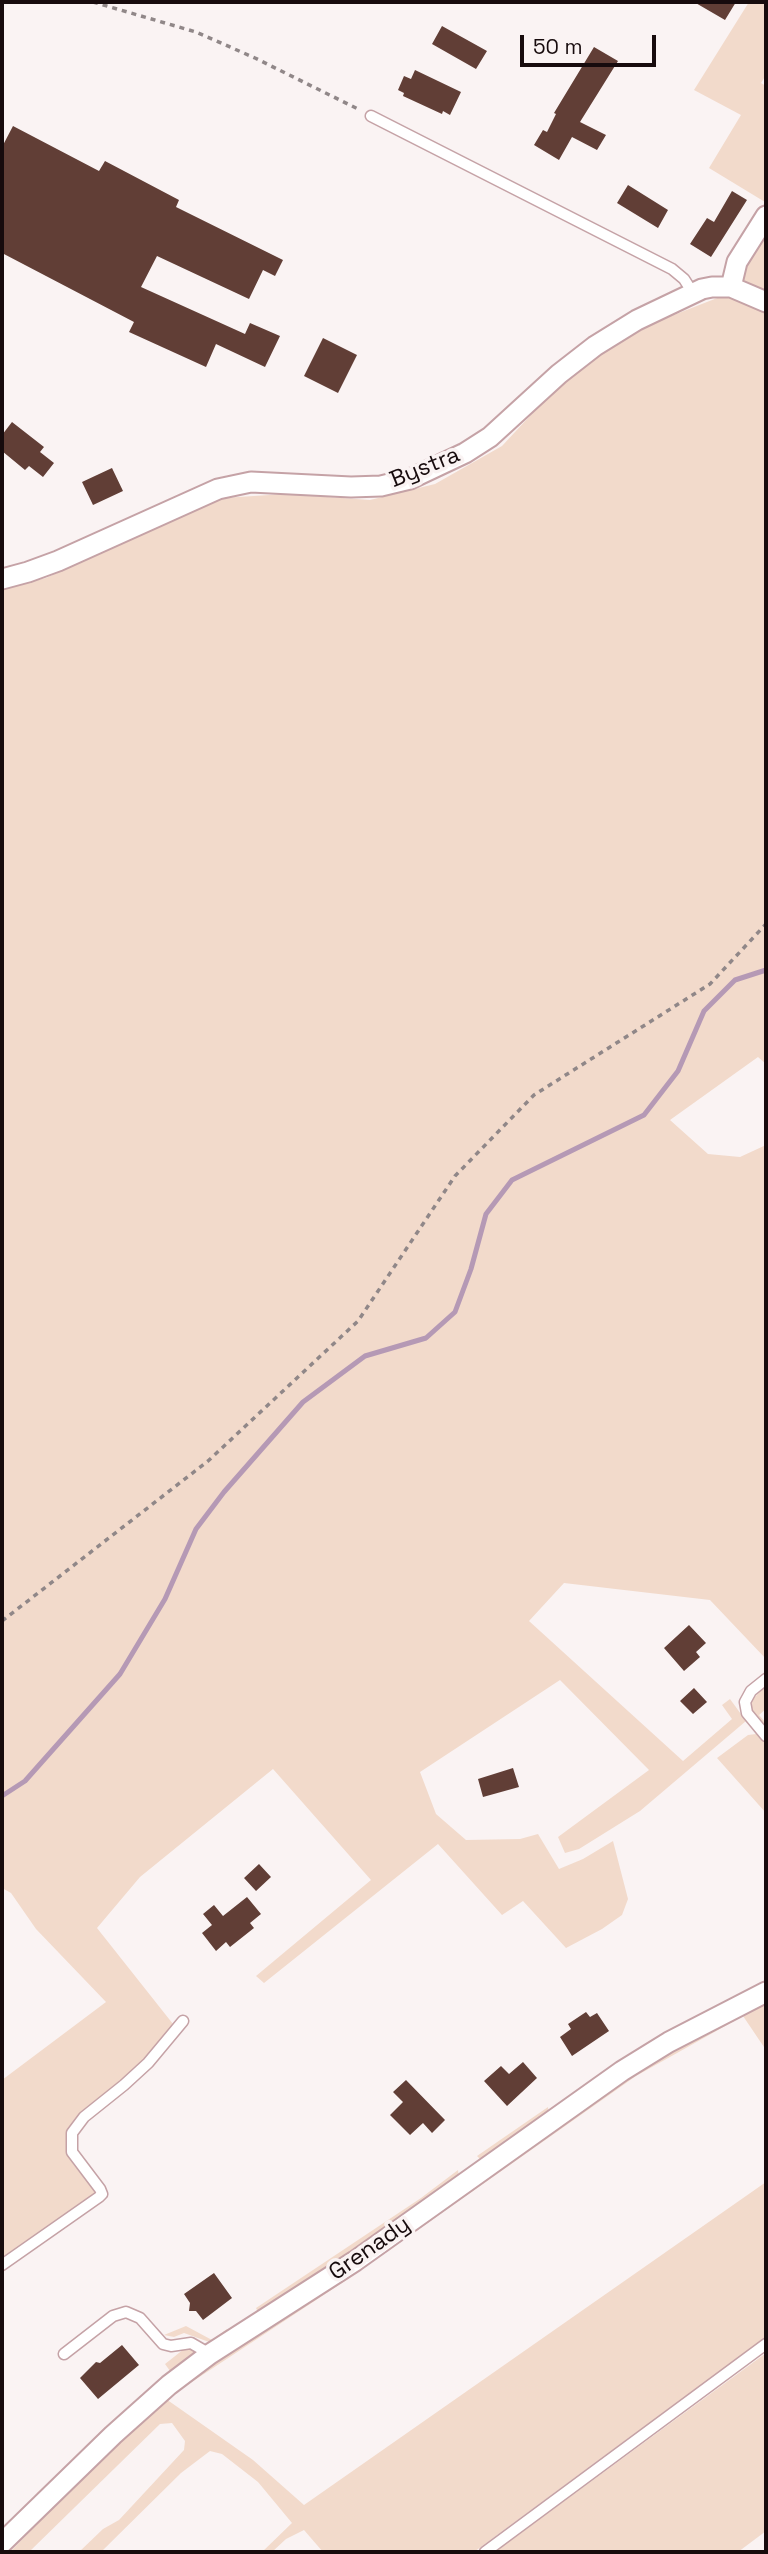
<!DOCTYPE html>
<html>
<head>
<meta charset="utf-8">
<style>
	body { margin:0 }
	#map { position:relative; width:768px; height:2554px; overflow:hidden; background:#faf3f3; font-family:"Space Grotesk",sans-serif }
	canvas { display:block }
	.frame { position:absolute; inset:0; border:4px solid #170b0d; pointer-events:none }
	.scale { position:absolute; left:520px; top:35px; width:136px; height:32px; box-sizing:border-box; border:4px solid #170b0d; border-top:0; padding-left:9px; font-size:21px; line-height:24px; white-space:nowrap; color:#170b0d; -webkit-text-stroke:5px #faf3f3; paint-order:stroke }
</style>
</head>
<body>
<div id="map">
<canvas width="768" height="2554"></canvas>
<div class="frame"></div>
<div class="scale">50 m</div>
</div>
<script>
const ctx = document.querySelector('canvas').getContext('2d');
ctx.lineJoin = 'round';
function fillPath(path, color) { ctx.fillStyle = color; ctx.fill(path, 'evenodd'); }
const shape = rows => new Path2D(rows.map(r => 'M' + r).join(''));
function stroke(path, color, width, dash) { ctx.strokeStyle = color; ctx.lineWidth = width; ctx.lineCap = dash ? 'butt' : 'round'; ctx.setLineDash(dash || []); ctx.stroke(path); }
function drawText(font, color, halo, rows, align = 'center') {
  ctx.font = font + ' "Space Grotesk",sans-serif'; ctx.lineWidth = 7; ctx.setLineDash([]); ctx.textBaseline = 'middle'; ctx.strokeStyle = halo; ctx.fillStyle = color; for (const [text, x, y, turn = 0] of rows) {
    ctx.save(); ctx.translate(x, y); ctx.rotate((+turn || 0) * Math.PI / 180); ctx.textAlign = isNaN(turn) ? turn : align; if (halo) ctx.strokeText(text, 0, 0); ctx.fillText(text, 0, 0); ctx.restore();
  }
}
const green = shape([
	[749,2,766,2,766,75,761,83,766,86,765,202,709,168,741,115,694,90],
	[766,225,766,297,743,282,742,276,743,268],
	[730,293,766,305,766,1064,758,1057,670,1120,708,1154,740,1157,766,1145,766,1659,710,1600,564,1583,529,1621,683,1761,732,1719,722,1705,730,1699,746,1721,640,1811,579,1849,565,1853,558,1837,649,1770,560,1680,420,1772,436,1814,466,1840,520,1839,538,1834,559,1869,583,1859,613,1841,628,1899,622,1915,602,1929,566,1948,523,1901,502,1915,438,1844,264,1983,256,1976,371,1880,273,1769,140,1877,97,1928,173,2024,145,2060,121,2082,75,2119,68,2132,66,2143,73,2164,97,2193,2,2260,2,2080,106,2002,36,1929,11,1893,2,1888,2,589,46,578,223,498,285,494,370,500,435,484,502,446,568,375,643,327],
	[766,1685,766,1709,759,1715,766,1723,766,1729,753,1714,751,1708,752,1700],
	[756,1734,766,1743,766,1813,717,1758,748,1735],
	[766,1999,766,2050,743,2016,636,2076,354,2275,166,2399,253,2460,304,2505,766,2182,766,2337,474,2552,323,2552,304,2530,286,2539,272,2552,262,2552,292,2523,258,2482,222,2454,210,2451,181,2473,101,2552,79,2552,103,2529,119,2520,184,2450,185,2441,172,2423,160,2424,29,2552,10,2552,56,2504,166,2399,232,2348,664,2054],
	[548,2107,549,2116,481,2160,477,2156],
	[458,2170,459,2178,425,2204,259,2314,256,2308,421,2198],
	[186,2326,212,2340,227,2329,229,2332,212,2343,184,2333,174,2337,164,2335],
	[190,2348,195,2352,194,2356,41,2496,37,2493,170,2371,165,2364,184,2349],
	[766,2353,766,2531,738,2552,495,2552]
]);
const stream = shape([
	[2,1796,25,1781,120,1674,165,1599,196,1529,224,1492,303,1402,365,1356,426,1338,455,1312,471,1269,486,1214,512,1180,644,1115,678,1071,704,1011,735,980,766,970]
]);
const building = shape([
	[694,2,736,2,725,20],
	[442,26,487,51,476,69,432,44],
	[594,47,618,61,580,122,606,135,597,150,572,137,559,160,534,145,543,130,547,132,556,114,554,113],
	[415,70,461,92,450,115,443,111,442,114,403,96,404,93,398,90,404,76,411,79],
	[13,126,99,171,105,161,179,200,176,207,283,260,275,276,263,270,249,299,157,256,141,287,245,334,250,323,280,336,265,367,216,344,206,367,129,332,134,322,2,253,2,147],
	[628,185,668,210,658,228,617,203],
	[732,191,747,200,711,257,690,244,707,218,714,222],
	[323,338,357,355,338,393,304,376],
	[12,422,44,447,40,452,54,463,43,477,29,466,25,470,2,451,2,435],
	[112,468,123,491,93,505,82,482],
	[689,1625,706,1643,696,1652,700,1657,684,1671,664,1648],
	[694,1688,707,1702,693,1714,680,1701],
	[513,1768,519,1787,483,1797,478,1779],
	[259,1864,271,1877,256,1891,244,1878],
	[247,1897,261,1914,250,1923,254,1928,230,1947,226,1942,216,1951,202,1933,212,1925,203,1914,214,1905,223,1916],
	[586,2012,590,2017,597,2013,609,2031,572,2056,560,2037,571,2029,568,2024],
	[523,2062,537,2078,507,2106,484,2081,501,2066,509,2074],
	[406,2080,445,2120,432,2133,423,2123,410,2135,390,2115,403,2102,393,2092],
	[214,2273,232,2298,203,2320,196,2311,189,2311,190,2303,184,2294],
	[122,2345,139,2365,98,2399,80,2378,96,2362,100,2363]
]);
const path = shape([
	[93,2,196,32,255,58,360,110],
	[2,1621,208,1461,358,1321,455,1176,534,1095,710,984,766,924]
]);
const lane = shape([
	[371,116,672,269,684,279,693,293],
	[766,1679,751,1691,745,1702,747,1713,766,1736],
	[2,2265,99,2197,102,2194,100,2189,72,2152,72,2133,84,2117,124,2085,148,2063,183,2021],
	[64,2354,113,2316,126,2312,140,2318,163,2344,171,2346,191,2343,210,2354],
	[485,2552,766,2344]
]);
const street = shape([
	[731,287,737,262,766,216],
	[2,579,28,572,58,561,218,489,251,482,351,487,381,486,410,479,465,453,490,437,559,374,595,346,637,320,702,289,712,287,731,287,766,302],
	[2,2543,113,2435,169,2385,210,2354,355,2261,622,2071,669,2042,766,1992]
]);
const streetNames = [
	["Bystra",425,468,-22],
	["Grenady",370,2249,-35]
];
fillPath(green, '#f2dacb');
stroke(stream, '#b599b5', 5);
fillPath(building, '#613e36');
stroke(lane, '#c5a2a6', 13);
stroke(street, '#c5a2a6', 23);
stroke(path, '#908788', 3.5, [5, 5]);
stroke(lane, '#fff', 10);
stroke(street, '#fff', 19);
drawText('23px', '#170b0d', '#faf3f3', streetNames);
</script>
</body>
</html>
